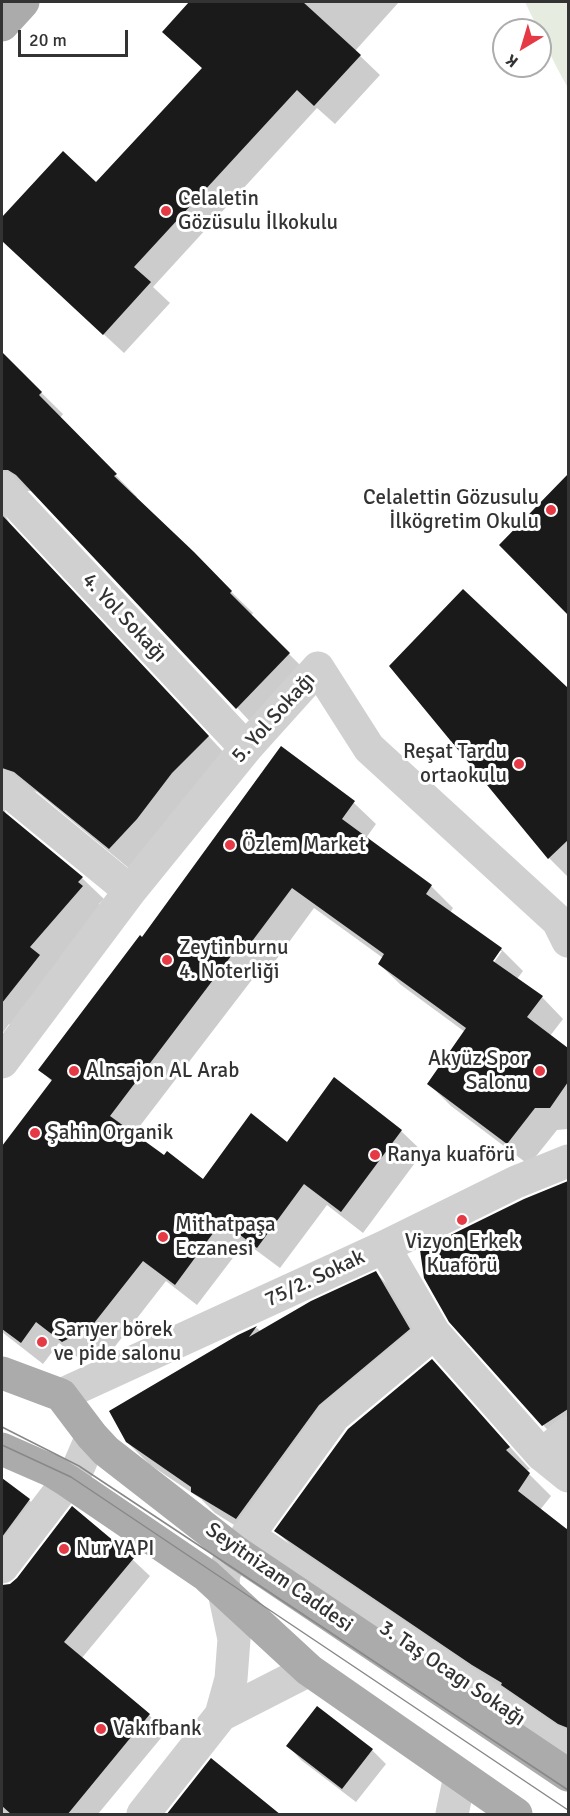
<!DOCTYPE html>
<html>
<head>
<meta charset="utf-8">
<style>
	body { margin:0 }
	#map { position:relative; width:570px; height:1816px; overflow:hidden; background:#fff; font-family:Signika,sans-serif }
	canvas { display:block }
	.frame { position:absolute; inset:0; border:3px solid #333; pointer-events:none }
	.north { position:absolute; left:492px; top:18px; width:60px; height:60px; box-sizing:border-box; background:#fff; border:2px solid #adadad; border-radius:50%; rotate:218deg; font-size:16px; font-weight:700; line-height:24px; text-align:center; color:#333 }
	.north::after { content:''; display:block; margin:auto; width:21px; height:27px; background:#e63946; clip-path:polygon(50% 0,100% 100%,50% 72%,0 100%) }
	.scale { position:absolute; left:18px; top:30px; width:110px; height:27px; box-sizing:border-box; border:3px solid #333; border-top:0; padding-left:8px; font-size:18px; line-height:21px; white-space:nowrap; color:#333; -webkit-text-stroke:4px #fff; paint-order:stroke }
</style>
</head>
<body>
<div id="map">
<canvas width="570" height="1816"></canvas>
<div class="frame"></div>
<div class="north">K</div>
<div class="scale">20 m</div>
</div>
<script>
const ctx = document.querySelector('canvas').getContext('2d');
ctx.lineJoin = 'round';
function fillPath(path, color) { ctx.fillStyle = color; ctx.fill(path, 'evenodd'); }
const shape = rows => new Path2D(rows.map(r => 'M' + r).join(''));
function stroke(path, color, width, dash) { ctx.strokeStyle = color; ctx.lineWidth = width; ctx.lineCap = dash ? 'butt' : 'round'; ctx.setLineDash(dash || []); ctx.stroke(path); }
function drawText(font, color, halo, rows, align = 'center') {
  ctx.font = font + ' Signika,sans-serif'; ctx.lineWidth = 6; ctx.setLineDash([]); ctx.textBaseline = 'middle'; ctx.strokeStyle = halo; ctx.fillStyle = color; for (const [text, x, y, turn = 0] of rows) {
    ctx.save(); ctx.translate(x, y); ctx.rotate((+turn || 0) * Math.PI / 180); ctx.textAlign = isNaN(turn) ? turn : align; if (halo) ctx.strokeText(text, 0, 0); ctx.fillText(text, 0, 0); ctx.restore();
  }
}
const green = shape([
	[525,2,568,2,568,88,557,68]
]);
const shadow = shape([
	[191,2,399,2,355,51,380,75,335,124,317,108,153,287,170,303,124,353,2,240,2,219,63,153,97,184,203,69,164,31],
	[2,354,63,414,60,418,137,497,135,498,253,613,251,616,311,676,258,730,36,494,31,491,21,491,5,515,10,524,230,759,131,870,37,792,27,789,4,806,6,815,82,878,104,899,99,904,104,909,18,1031,9,1024,2,1034],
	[568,476,568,613,501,545],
	[463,591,568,690,567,876,549,858],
	[281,748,354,803,376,824,366,838,431,886,453,908,450,913,501,949,523,971,517,979,542,997,563,1019,550,1036,568,1050,568,1129,557,1130,529,1165,451,1106,429,1084,465,1032,401,985,379,964,383,958,314,908,270,968,264,964,133,1135,203,1182,287,1144,401,1131,423,1152,363,1233,327,1205,280,1268,245,1242,197,1305,166,1281,113,1349,85,1363,59,1343,43,1364,2,1332,2,1194,22,1168,2,1148,52,1082,40,1069,142,939],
	[498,951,502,951,490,968,487,966],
	[568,1183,568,1444,564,1447,543,1425,524,1200],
	[376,1273,398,1295,430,1351,340,1426,258,1540,215,1513,201,1499,149,1464,127,1442,239,1336,257,1328,261,1332],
	[432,1361,530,1469,526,1471,551,1496,540,1510,565,1530,568,1526,568,1736,298,1552,276,1531],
	[2,1480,29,1500,46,1517,2,1578],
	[72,1508,133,1560,150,1576,81,1659,149,1715,166,1732,98,1814,2,1814,2,1587,9,1586,18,1580],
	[317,1708,372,1750,386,1764,356,1802,301,1760,288,1746]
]);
const building = shape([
	[189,2,303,2,361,55,314,106,297,90,134,267,151,282,103,335,2,241,2,217,63,151,96,182,202,68,162,32],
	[2,352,42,392,39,395,117,474,114,476,194,552,232,591,230,593,290,653,236,709,16,475,8,470,2,470],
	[568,474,568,615,499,545],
	[2,515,209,736,172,773,137,819,109,849,14,772,2,768],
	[463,589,568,688,568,840,548,859,389,666],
	[281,746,355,801,342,819,432,885,426,894,502,948,493,961,543,996,527,1017,568,1048,568,1082,550,1108,535,1108,507,1144,427,1084,466,1028,378,964,384,954,292,888,247,948,241,943,110,1116,164,1155,167,1151,203,1179,251,1113,287,1142,334,1077,402,1130,341,1212,304,1184,257,1248,222,1221,175,1285,143,1261,91,1327,62,1342,36,1322,21,1343,2,1329,2,1146,52,1080,38,1070,140,935,142,937],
	[2,810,83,877,78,882,83,886,30,947,40,955,2,1003],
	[568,1181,568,1409,542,1426,449,1322,424,1278,420,1250,524,1199],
	[376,1271,410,1329,319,1405,236,1519,191,1492,191,1487,126,1442,109,1411,238,1335,257,1326,249,1337,311,1301],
	[432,1359,510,1447,506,1450,530,1473,518,1491,568,1530,568,1728,558,1724,501,1685,502,1683,472,1665,274,1531,348,1429],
	[2,1478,30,1499,2,1537],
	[72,1506,134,1558,64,1642,150,1714,67,1815,12,1815,2,1806,2,1585,10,1584,17,1578],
	[317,1706,373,1749,342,1789,286,1746],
	[211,1758,281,1815,166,1815]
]);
const minor = shape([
	[2,488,246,748],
	[2,786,130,891],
	[2,1062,130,891,246,748,318,668,369,748,558,921,568,941],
	[384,1247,434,1333,542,1455,568,1476],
	[61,1395,384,1247,516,1182,568,1161],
	[542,1455,568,1433],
	[247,1535,549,1740,568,1749],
	[2,1567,79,1466,92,1436],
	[221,1715,309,1670],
	[143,1814,221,1715,231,1679,234,1639,224,1592,223,1577,228,1563,334,1416,434,1333],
	[452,1814,460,1776]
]);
const major = shape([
	[2,25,23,2],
	[2,1373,61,1395,92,1436,106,1451,236,1552,568,1775],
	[2,1449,52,1471,68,1481,206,1575,309,1670,516,1814]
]);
const tram = shape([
	[2,1427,79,1466,568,1790],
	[2,1445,71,1477,568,1810]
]);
const markers = [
	[166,211,6,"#e63946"],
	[551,510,6,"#e63946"],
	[519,764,6,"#e63946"],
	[230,845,6,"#e63946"],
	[167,960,6,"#e63946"],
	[74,1071,6,"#e63946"],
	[540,1071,6,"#e63946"],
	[35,1133,6,"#e63946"],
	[375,1155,6,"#e63946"],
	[462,1220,6,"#e63946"],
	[163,1237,6,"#e63946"],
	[42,1342,6,"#e63946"],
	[64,1549,6,"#e63946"],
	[101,1729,6,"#e63946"]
];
const poiNames = [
	["Celaletin",178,199],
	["Gözüsulu İlkokulu",178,223],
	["Celalettin Gözusulu",539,498,"right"],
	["İlkögretim Okulu",539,522,"right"],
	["Reşat Tardu",507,752,"right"],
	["ortaokulu",507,776,"right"],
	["Özlem Market",242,845],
	["Zeytinburnu",179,948],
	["4. Noterliği",179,972],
	["Akyüz Spor",528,1059,"right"],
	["Salonu",528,1083,"right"],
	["Alnsajon AL Arab",86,1071],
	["Şahin Organik",47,1133],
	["Ranya kuaförü",387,1155],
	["Mithatpaşa",175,1225],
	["Eczanesi",175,1249],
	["Vizyon Erkek",462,1242,"center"],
	["Kuaförü",462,1266,"center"],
	["Sarıyer börek",54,1330],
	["ve pide salonu",54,1354],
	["Nur YAPI",76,1549],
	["Vakıfbank",113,1729]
];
const streetNames = [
	["4. Yol Sokağı",124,618,47],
	["5. Yol Sokağı",274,718,-48],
	["75/2. Sokak",315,1279,-25],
	["Seyitnizam Caddesi",279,1578,35],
	["3. Taş Ocagı Sokağı",452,1674,34]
];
fillPath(green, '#e6ecdf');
fillPath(shadow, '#0003');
fillPath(building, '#1a1a1a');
stroke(minor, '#d0d0d0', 33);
stroke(major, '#ababab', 33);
stroke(tram, '#888', 1.5);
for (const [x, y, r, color] of markers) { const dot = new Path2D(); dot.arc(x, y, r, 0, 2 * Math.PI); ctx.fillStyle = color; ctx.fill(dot); stroke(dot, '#fff', 2); }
drawText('21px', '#333', '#fff', poiNames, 'left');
drawText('21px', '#333', '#fff', streetNames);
</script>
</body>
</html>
